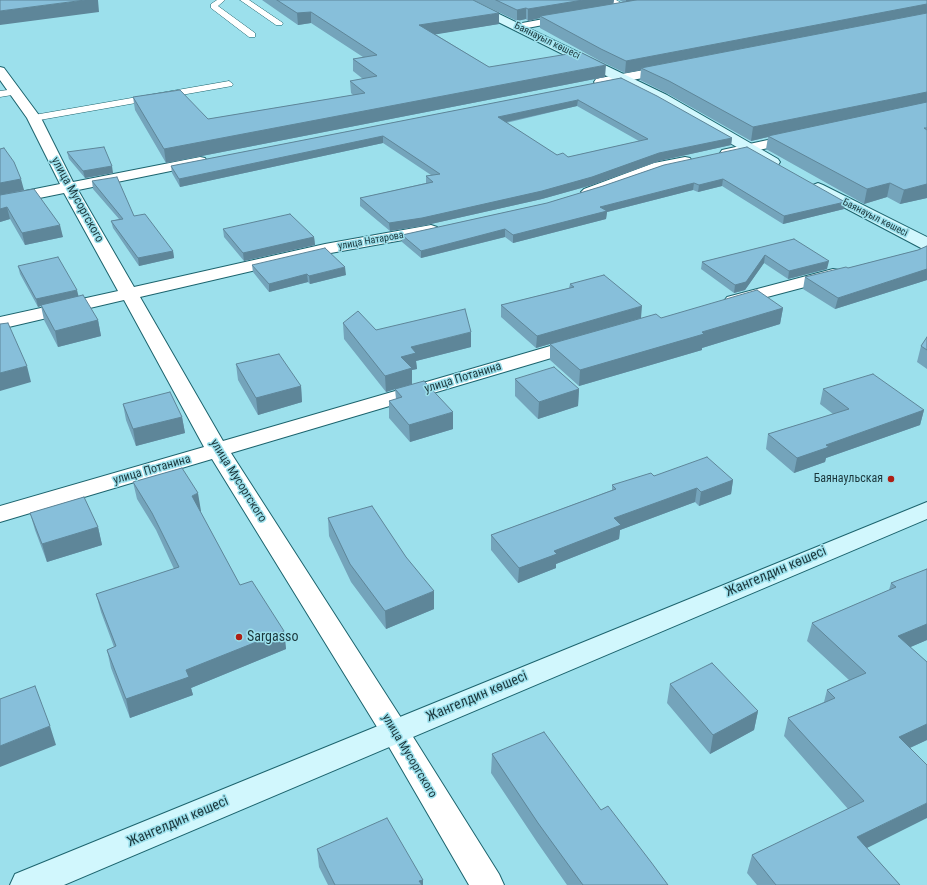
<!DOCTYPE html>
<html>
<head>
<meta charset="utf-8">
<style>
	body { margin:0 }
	canvas { display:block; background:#9ce0ec }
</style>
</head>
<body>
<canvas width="927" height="885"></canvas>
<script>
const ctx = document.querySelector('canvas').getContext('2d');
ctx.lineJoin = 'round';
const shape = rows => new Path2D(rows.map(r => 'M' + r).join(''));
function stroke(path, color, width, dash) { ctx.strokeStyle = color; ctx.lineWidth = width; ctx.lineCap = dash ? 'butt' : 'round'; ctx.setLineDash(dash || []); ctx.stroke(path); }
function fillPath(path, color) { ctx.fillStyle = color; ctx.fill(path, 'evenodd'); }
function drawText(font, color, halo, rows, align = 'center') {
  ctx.font = font + ' "Roboto Condensed",sans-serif'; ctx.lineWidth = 3; ctx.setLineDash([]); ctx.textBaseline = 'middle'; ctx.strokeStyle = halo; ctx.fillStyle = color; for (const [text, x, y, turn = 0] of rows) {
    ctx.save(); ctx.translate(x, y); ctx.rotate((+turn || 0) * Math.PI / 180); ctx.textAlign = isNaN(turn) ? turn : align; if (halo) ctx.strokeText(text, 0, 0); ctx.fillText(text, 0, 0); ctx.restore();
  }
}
const lane = shape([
	[217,0,225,0,218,6,255,33,255,37,249,37,211,8,211,4,217,0],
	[240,0,249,0,283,23,282,25,276,25,240,0],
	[606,0,616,0,631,8,627,10,624,10,606,0],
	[229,81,233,84,232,86,34,121,29,118,34,115,229,81],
	[15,89,19,92,18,94,0,97,0,91,15,89]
]);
const street = shape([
	[570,14,575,17,574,19,517,30,511,27,517,24,570,14],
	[671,65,675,66,677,69,675,72,600,86,596,85,594,82,596,79,600,78,671,65],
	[0,67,4,68,41,118,73,182,200,157,205,158,207,161,205,164,200,165,78,190,134,287,325,244,431,225,437,227,439,230,437,233,431,235,325,254,140,297,223,441,571,340,578,338,585,340,588,344,585,348,231,453,405,724,499,874,504,885,469,885,385,740,212,459,0,522,0,506,204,447,124,300,0,329,0,317,118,291,64,193,0,206,0,196,60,184,27,118,0,80,0,67],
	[795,134,800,135,802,138,800,141,727,157,722,156,720,153,722,150,795,134],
	[685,157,690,158,692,161,690,164,663,170,594,195,589,197,584,195,581,192,584,189,654,163,685,157],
	[833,269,839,270,842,274,839,278,733,306,727,305,724,301,727,297,833,269]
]);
const secondary = shape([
	[457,0,470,0,667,95,778,159,780,162,778,165,773,166,768,165,657,101,458,2,457,0],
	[818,183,823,185,927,237,927,249,921,248,813,191,810,188,813,185,818,183],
	[927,502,927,519,64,885,10,885,15,874,927,502]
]);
const wall = shape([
	[262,0,473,0,499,24,435,34,489,67,605,77,166,163,135,110,133,97,208,119,353,95,351,93,350,81,363,79,353,71,353,59,363,57,311,23,298,25],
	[473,0,614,0,613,4,623,2,619,0,927,0,927,198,900,204,887,197,864,204,766,149,768,137,751,141,668,94,640,80,641,70,625,73,600,61,540,28,540,18,528,21,526,19,517,21],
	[621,78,732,138,731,145,659,161,592,185,542,199,422,226,390,231,360,206,360,198,426,183,426,176,431,175,383,143,180,187,172,173,171,166],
	[577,106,639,141,568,157,557,155,506,123],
	[0,149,24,190,63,237,25,245,10,219,0,222],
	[67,152,113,173,85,178,69,159],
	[664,165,845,202,844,209,783,224,722,186,698,192,693,190,607,212,606,219,513,243,505,237,421,258,402,242,402,235,547,203,603,186],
	[92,181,134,216,173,251,174,258,139,266,113,228,111,221,119,219,93,189],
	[223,229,314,237,315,245,244,261,224,237],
	[794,239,827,269,788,279,764,263,745,290,734,293,701,269,702,262],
	[927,246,927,280,835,309,803,289,805,277,848,268,918,250],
	[252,265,346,275,310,284,308,282,269,292,253,272],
	[18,266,78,296,98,320,101,336,58,347,44,320,41,306,38,307,20,274],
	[570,284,641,318,661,318,783,308,780,324,702,348,702,350,579,386,550,360,550,344,536,348,501,317,501,305,569,288],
	[343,323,376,330,471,347,416,361,417,369,412,370,412,384,453,429,410,442,389,418,389,401,396,399,395,389,386,392,344,339],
	[927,337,927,369,917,362,921,346],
	[236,364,301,386,302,402,258,415,238,380],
	[515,379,579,389,578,406,538,419,515,396],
	[823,389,924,410,920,425,826,458,825,462,794,473,766,449,768,434,833,414,820,404],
	[123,404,182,417,185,433,136,446,126,420],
	[654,476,733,480,731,494,699,506,695,502,620,530,619,539,556,564,556,568,518,583,491,550,491,535,612,490,612,485],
	[133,482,201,511,200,511,240,585,284,631,286,649,191,688,193,695,130,718,111,668,107,650,114,647,101,612,96,594,174,569,156,530,137,499],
	[30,513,98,527,102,545,47,562,35,530],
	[328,518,434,609,386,629,351,582,329,536],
	[927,569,927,640,910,647,927,662,927,740,910,748,867,848,900,885,757,885,747,873,752,855,848,809,784,736,788,718,824,702,827,690,849,680,807,641,812,623,889,590,891,583],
	[670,684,758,711,754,730,710,754,667,703],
	[492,754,601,810,668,885,567,885,537,842,491,773],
	[317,849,423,880,423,885,328,885,319,867]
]);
const shadedWall = shape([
	[85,0,98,0,99,12,0,25,0,11],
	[583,0,614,0,613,6,540,16,540,18,528,21,528,9],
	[626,0,645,0,626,3],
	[927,4,927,13,641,68,641,70,625,73,626,61],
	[526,8,526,19,517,21,517,10],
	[311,12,311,23,298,25,297,13],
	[499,13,499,24,420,37,419,25],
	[606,65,605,77,166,163,164,149],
	[927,92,927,104,768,136,768,137,751,141,753,127],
	[578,100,577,106,497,124,498,117],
	[383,136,383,143,180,187,179,179],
	[732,138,731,145,659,161,592,185,542,199,422,226,390,231,389,223,659,153],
	[112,166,113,173,85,178,83,171],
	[21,179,24,190,0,195,0,183],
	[723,179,722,186,698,192,699,185],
	[694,183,693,190,607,212,606,219,513,243,513,235,600,207],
	[890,183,887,197,864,204,867,189],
	[927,184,927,198,900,204,904,190],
	[845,202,844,209,783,224,784,216],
	[7,207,10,219,0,222,0,209],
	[60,225,63,237,25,245,22,233],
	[505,229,505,237,421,258,421,251],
	[314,237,315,245,244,261,243,253],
	[173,251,174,258,139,266,138,258],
	[765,255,764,263,745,290,734,293,735,285],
	[829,261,827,269,788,279,789,271],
	[345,267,346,275,310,284,309,276],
	[927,269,927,280,835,309,838,298],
	[307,274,308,282,269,292,269,284],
	[77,290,79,298,41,305,41,306,38,307,36,299],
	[642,306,641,318,536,348,537,336],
	[783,308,780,324,702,348,702,350,579,386,580,370,702,332],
	[98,320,101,336,58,347,55,331],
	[471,332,471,347,416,361,417,369,412,370,412,384,386,392,385,376,401,357,411,347],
	[27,366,31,382,0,391,0,373],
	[301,386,302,402,258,415,256,398],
	[579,389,578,406,538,419,539,402],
	[924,410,920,425,826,458,825,462,794,473,797,458,826,445],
	[453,412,453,429,410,442,409,425],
	[182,417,185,433,136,446,133,429],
	[733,480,731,494,699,506,701,492],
	[697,488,695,502,620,530,619,539,556,564,556,568,518,583,519,568,554,551,614,518],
	[198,493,201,511,195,513,192,496],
	[98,527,102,545,47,562,42,544],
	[434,591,434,609,386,629,385,611],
	[927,624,927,640,892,655,898,636],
	[284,631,286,649,191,688,193,695,130,718,126,699,186,670],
	[758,711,754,730,710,754,713,735],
	[927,724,927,740,892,756,899,737],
	[50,726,56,745,0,767,0,746],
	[927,803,927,818,851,856,857,837],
	[423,880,423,885,419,885,419,881]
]);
const building = shape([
	[0,0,85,0,0,11,0,0],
	[277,0,473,0,499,13,419,25,489,67,580,52,606,65,164,149,133,97,180,90,208,119,365,93,350,81,377,76,353,59,377,55,311,12,297,13,277,0],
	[496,0,583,0,528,9,526,8,517,10,496,0],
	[636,0,927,0,927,4,626,61,601,49,540,16,636,0],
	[927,13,927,92,753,127,669,81,641,68,927,13],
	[621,78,657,96,732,138,659,153,592,177,542,191,422,218,389,223,360,198,433,182,426,176,440,174,383,136,179,179,171,166,621,78],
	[578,100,648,139,568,157,563,153,557,155,498,117,578,100],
	[927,102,927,128,924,128,927,130,927,184,904,190,890,183,867,189,768,136,927,102],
	[104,147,112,166,83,171,67,152,104,147],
	[747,147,845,202,784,216,723,179,699,185,694,183,600,207,607,211,513,235,505,229,421,251,402,235,547,203,603,186,664,165,747,147],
	[4,148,14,162,21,179,0,183,0,149,4,148],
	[117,177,134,216,145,214,173,251,138,258,111,221,123,219,92,181,117,177],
	[34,189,60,225,22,233,7,207,0,209,0,195,34,189],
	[290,214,314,237,243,253,223,229,290,214],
	[794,239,829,261,789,271,765,255,746,282,735,285,702,262,794,239],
	[927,246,927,269,838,298,805,277,846,267,848,268,918,250,927,246],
	[325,248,345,267,309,276,307,274,269,284,252,265,325,248],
	[58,257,77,290,36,299,18,266,58,257],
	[604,275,642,306,537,336,501,305,574,287,570,284,604,275],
	[757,290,783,308,702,332,704,334,580,370,550,344,656,314,661,318,757,290],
	[83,295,98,320,55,331,41,305,83,295],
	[465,309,471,332,411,347,416,353,401,357,412,368,385,376,343,323,358,311,376,330,465,309],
	[8,323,27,366,0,373,0,324,8,323],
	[927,337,927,350,921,346,927,337],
	[279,354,301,386,256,398,236,364,279,354],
	[554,367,579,389,539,402,515,379,554,367],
	[873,374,924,410,826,445,829,447,797,458,768,434,849,409,823,389,873,374],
	[424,381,453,412,409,425,389,401,402,397,395,389,424,381],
	[170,392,182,417,133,429,123,404,170,392],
	[707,457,733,480,701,492,697,488,614,518,621,525,554,551,557,554,519,568,491,535,616,489,612,485,651,473,654,476,707,457],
	[182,468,198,493,192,496,240,585,252,581,284,631,186,670,189,677,126,699,107,650,116,646,96,594,179,567,152,513,133,482,182,468],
	[84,497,98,527,42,544,30,513,84,497],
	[372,506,406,557,434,591,385,611,350,564,328,518,372,506],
	[927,569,927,624,898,636,927,662,927,724,899,737,927,765,927,803,857,837,900,885,776,885,752,855,864,801,788,718,835,698,827,690,866,673,812,623,896,587,891,583,927,569],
	[712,663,758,711,713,735,670,684,712,663],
	[35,686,50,726,0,746,0,699,35,686],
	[544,732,601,810,608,806,651,862,668,885,583,885,538,823,492,754,544,732],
	[387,818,423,880,419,881,422,885,335,885,317,849,387,818]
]);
const markers = [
	[891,479,4,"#ae1f15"],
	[239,637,4,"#ae1f15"]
];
const farStreetnames = [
	["Баянауыл көшесі",547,41,26],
	["Баянауыл көшесі",875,218,27],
	["улица Натарова",371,241,-10]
];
const streetNames = [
	["улица Мусоргского",77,200,61],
	["улица Потанина",463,378,-17],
	["улица Потанина",152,470,-16],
	["улица Мусоргского",238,481,58],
	["улица Мусоргского",409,756,59]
];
const poiNames = [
	["Баянаульская",883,479]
];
const nearStreetnames = [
	["Жангелдин көшесі",776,572,-23],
	["Жангелдин көшесі",477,697,-23],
	["Жангелдин көшесі",178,822,-23]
];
const nearPoinames = [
	["Sargasso",247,637]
];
stroke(lane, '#1c646e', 1);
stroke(street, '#1c646e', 2);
stroke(secondary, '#1c646e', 2);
fillPath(lane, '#fff');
fillPath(street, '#fff');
fillPath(secondary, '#d1f7fd');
fillPath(wall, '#74a4bb');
fillPath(shadedWall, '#5e8699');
fillPath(building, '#87bfda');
stroke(building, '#5e8699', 1);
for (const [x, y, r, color] of markers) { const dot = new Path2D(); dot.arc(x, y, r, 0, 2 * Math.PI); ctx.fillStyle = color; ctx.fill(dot); stroke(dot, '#9ce0ec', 1.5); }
drawText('10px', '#1b373c', '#9ce0ec', farStreetnames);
drawText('12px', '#1b373c', '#9ce0ec', streetNames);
drawText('12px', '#1b373c', '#9ce0ec', poiNames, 'right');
drawText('14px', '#1b373c', '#9ce0ec', nearStreetnames);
drawText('14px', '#1b373c', '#9ce0ec', nearPoinames, 'left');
</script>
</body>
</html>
